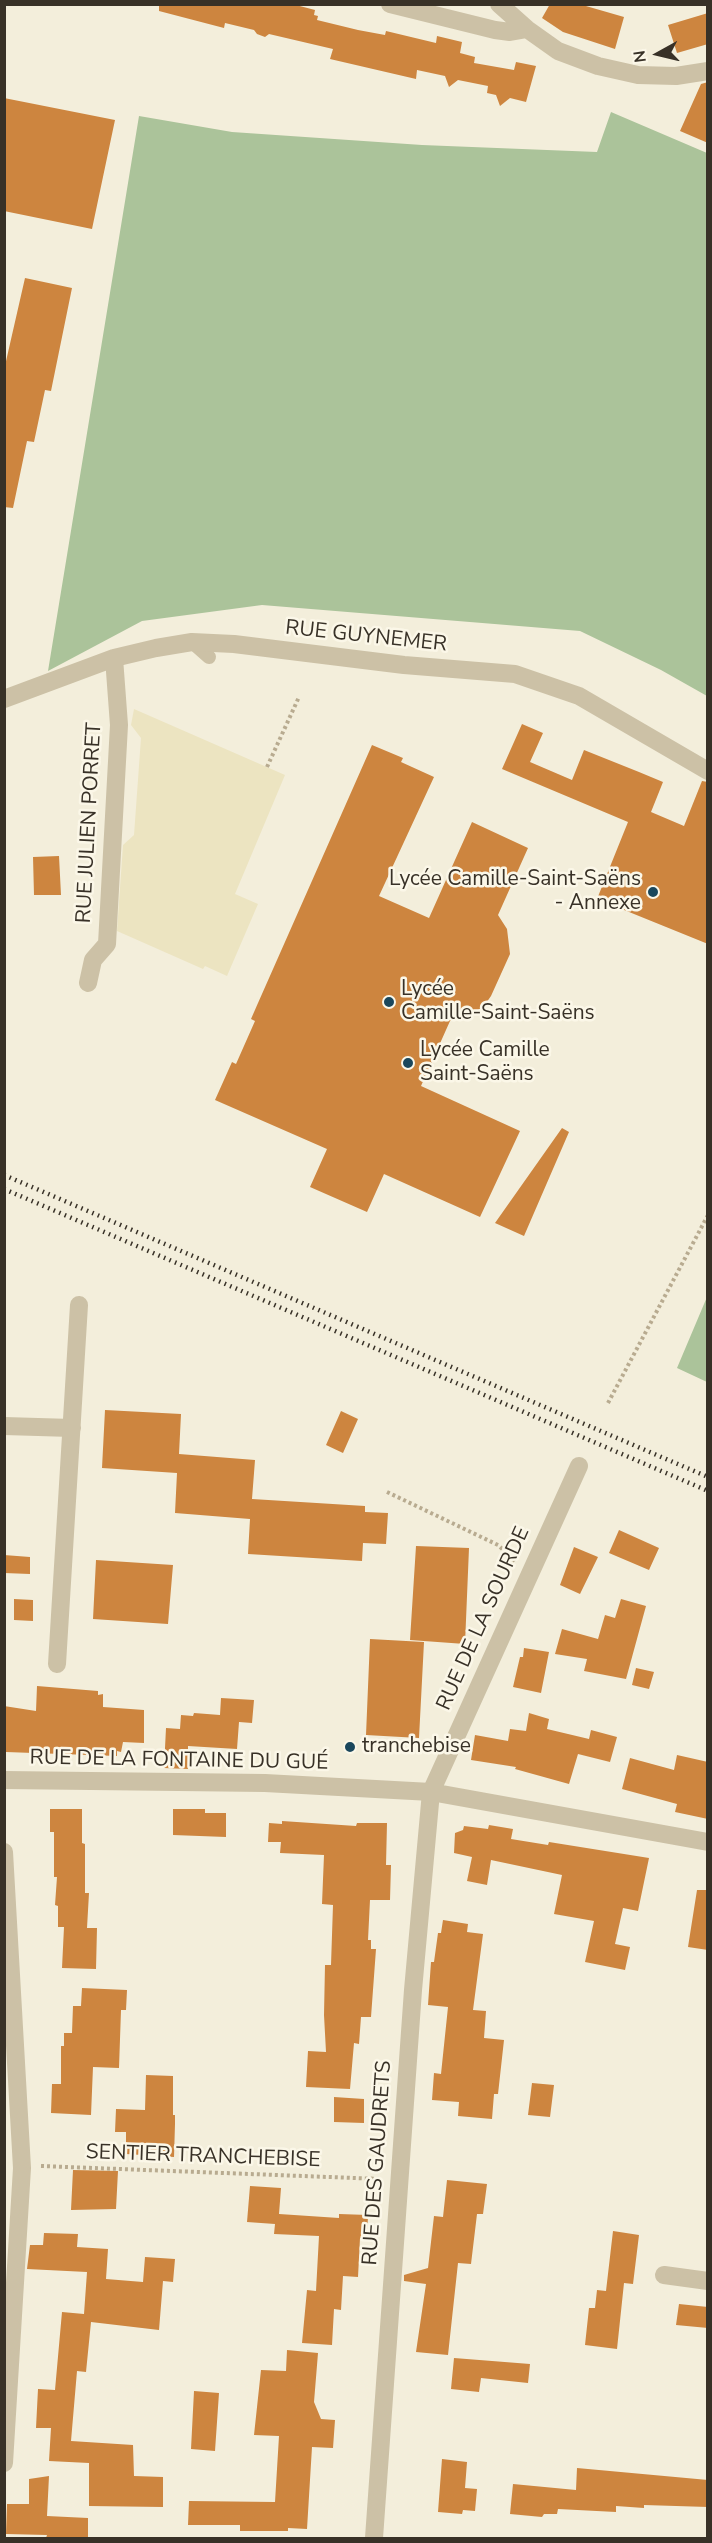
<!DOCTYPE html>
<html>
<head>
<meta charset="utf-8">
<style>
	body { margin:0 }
	#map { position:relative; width:712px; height:2543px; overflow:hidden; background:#f3eedb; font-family:"Nunito Sans",sans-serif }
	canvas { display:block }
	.frame { position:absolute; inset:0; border:6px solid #383127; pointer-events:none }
	.north { position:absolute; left:628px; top:24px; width:60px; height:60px; -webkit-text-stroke:4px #fbf7e8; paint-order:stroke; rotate:262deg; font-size:16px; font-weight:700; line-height:24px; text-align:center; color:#383127 }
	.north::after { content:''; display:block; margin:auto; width:21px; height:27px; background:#383127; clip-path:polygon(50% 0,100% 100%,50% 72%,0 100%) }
</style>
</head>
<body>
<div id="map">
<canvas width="712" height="2543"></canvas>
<div class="frame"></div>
<div class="north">N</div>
</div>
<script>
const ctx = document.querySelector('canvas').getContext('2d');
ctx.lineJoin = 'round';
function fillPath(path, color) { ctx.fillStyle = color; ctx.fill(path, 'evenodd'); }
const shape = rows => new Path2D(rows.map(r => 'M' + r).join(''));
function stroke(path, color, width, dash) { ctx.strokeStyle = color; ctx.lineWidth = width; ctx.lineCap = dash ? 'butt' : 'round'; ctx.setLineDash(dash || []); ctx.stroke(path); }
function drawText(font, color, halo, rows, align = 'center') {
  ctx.font = font + ' "Nunito Sans",sans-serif'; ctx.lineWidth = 5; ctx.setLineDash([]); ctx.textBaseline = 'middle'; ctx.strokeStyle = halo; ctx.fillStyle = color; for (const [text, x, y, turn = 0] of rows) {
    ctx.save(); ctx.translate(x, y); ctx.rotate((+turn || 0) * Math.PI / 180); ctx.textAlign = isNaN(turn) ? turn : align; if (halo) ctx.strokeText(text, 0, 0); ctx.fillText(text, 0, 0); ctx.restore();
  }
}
const green = shape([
	[611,112,707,153,707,696,661,670,580,631,262,605,142,621,48,671,139,116,232,132,422,145,597,152],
	[707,1297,707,1382,677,1368]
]);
const plaza = shape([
	[134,709,285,775,235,894,258,904,227,976,205,966,203,969,117,931,123,845,134,835,141,738,131,725]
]);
const building = shape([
	[159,4,292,4,315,10,314,15,318,16,317,20,358,30,385,35,386,31,436,43,437,36,462,42,460,53,475,57,474,63,514,70,516,62,536,66,526,102,510,98,500,106,496,95,487,93,488,86,458,80,449,87,445,76,417,70,416,79,330,59,333,49,269,34,265,37,257,34,254,30,225,23,224,28,159,11],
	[550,4,579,4,624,17,615,49,563,32,542,18],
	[708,13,708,44,677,53,668,25],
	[708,82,708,143,680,131,701,84],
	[4,98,115,120,92,229,4,211],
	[25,278,72,288,51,391,45,390,34,442,27,441,13,508,4,507,4,370],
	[522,724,543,733,530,762,572,780,584,750,639,772,663,782,651,812,684,826,702,781,708,782,708,944,597,899,628,822,502,769],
	[372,745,403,758,401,762,434,777,379,896,429,918,472,822,528,848,498,915,507,929,510,954,491,996,484,1006,469,1016,450,1021,421,1086,520,1131,480,1217,384,1174,367,1212,310,1187,327,1149,215,1100,232,1062,236,1064,255,1021,251,1019,258,1003],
	[59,856,61,895,34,895,33,857],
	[562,1128,569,1132,524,1236,495,1223],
	[105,1410,181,1414,179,1454,255,1460,252,1499,365,1506,365,1512,388,1513,386,1544,363,1543,362,1561,248,1554,250,1519,175,1513,177,1473,102,1468],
	[341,1411,358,1419,343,1453,326,1445],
	[619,1530,659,1548,649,1570,609,1553],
	[416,1546,469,1548,465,1644,410,1640],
	[574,1547,598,1557,580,1594,560,1585],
	[4,1555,30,1557,30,1574,4,1573],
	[96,1560,173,1565,168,1624,93,1619],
	[14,1599,33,1600,33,1621,14,1620],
	[621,1599,646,1606,626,1679,584,1671,587,1659,555,1654,562,1629,598,1639,605,1615,615,1618],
	[370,1639,424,1642,419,1738,366,1735],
	[524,1648,549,1652,541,1693,513,1687,520,1657,523,1657],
	[636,1668,654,1672,649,1689,632,1685],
	[37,1686,98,1691,98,1695,103,1694,103,1707,144,1710,144,1743,123,1742,121,1752,117,1751,117,1756,6,1752,4,1706,36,1711],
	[221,1698,254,1700,252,1723,239,1722,237,1749,188,1746,188,1769,164,1768,166,1728,180,1729,181,1715,193,1716,194,1713,220,1715],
	[529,1713,549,1719,547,1729,589,1739,591,1730,617,1737,610,1762,578,1754,569,1784,515,1769,516,1767,471,1760,475,1735,508,1741,510,1729,526,1731],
	[677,1755,708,1762,708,1819,675,1812,677,1804,622,1789,630,1758,674,1770],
	[50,1809,82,1809,82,1843,85,1844,85,1893,89,1893,87,1928,97,1928,96,1969,62,1968,64,1927,58,1927,58,1906,55,1905,57,1877,54,1877,54,1832,50,1832],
	[173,1809,205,1809,205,1813,226,1813,226,1837,173,1835],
	[282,1821,356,1826,357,1823,387,1823,386,1865,391,1865,390,1900,370,1900,368,1940,371,1940,371,1949,376,1949,371,2017,361,2017,359,2044,354,2043,350,2089,306,2087,308,2051,326,2052,324,2015,325,1965,331,1965,333,1905,322,1904,324,1855,280,1853,281,1842,268,1842,269,1823,282,1824],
	[489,1825,513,1829,511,1839,548,1845,549,1842,649,1858,638,1911,623,1908,615,1944,630,1947,625,1970,585,1962,594,1921,554,1914,562,1875,491,1860,487,1885,467,1881,472,1857,454,1853,455,1833,463,1830,464,1826,488,1829],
	[697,1890,708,1890,708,1950,688,1947],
	[443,1920,468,1924,467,1932,483,1934,473,2010,486,2011,484,2038,504,2040,498,2094,494,2094,492,2119,458,2116,459,2102,432,2100,434,2073,441,2074,448,2007,428,2005,431,1962,434,1962,438,1933,441,1933],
	[82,1988,127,1990,126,2010,121,2010,119,2068,93,2067,91,2115,51,2113,52,2084,61,2084,61,2046,64,2046,64,2033,72,2033,73,2006,81,2006],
	[146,2075,173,2076,173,2115,175,2115,175,2124,174,2157,126,2154,126,2132,115,2132,116,2109,145,2110],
	[532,2083,554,2085,550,2117,528,2115],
	[334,2097,364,2099,364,2123,334,2122],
	[73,2170,118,2171,116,2209,71,2210],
	[447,2180,487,2184,483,2214,477,2214,471,2264,458,2263,448,2355,416,2352,426,2284,404,2281,404,2275,428,2268,434,2216,443,2217],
	[250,2186,281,2188,279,2214,339,2218,339,2214,368,2215,367,2239,360,2238,358,2277,343,2276,341,2310,334,2309,332,2345,302,2343,307,2290,316,2291,319,2236,274,2234,275,2224,247,2222],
	[613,2231,639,2235,633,2284,624,2283,617,2349,585,2345,589,2308,595,2308,597,2290,606,2291],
	[44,2233,78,2234,77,2247,108,2249,106,2279,143,2282,145,2257,175,2259,173,2282,163,2281,159,2330,91,2322,86,2372,77,2371,71,2441,133,2445,134,2476,163,2477,163,2507,89,2506,89,2463,49,2461,51,2428,36,2428,38,2389,55,2390,62,2312,84,2314,87,2272,27,2269,30,2245,43,2245],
	[679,2304,708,2307,708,2328,676,2325],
	[287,2350,318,2353,314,2402,321,2419,335,2420,333,2448,312,2447,307,2529,288,2528,288,2531,240,2531,240,2525,188,2525,189,2501,275,2502,279,2436,254,2435,261,2370,286,2371],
	[454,2358,530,2364,528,2383,481,2378,479,2392,451,2389],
	[194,2391,219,2393,215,2451,191,2449],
	[442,2459,467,2462,465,2488,477,2489,475,2511,463,2510,462,2514,438,2512],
	[577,2468,708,2480,708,2507,644,2505,644,2508,616,2506,616,2512,558,2509,557,2514,544,2514,542,2517,510,2514,513,2484,576,2490],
	[49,2476,47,2516,88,2518,88,2538,46,2538,47,2535,6,2534,7,2504,29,2504,29,2479]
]);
const path = shape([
	[267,767,299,697],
	[608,1403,708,1215],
	[387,1492,498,1545,515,1561],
	[41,2166,381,2179]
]);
const lane = shape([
	[192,642,209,657]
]);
const street = shape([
	[390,4,495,30,510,32,527,29],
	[499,4,527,29,558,51,598,66,638,75,676,76,708,71],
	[4,699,114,658,156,648,192,642,234,644,404,665,515,674,579,696,708,771],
	[88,983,93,960,107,944,119,725,114,658],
	[4,1426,72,1428],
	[57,1664,79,1305],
	[4,1780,265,1783,431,1792,708,1842],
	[4,1852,22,2168,4,2463],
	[664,2275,708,2281],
	[374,2538,413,1990,431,1792,579,1466]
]);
const rail = shape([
	[4,1175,708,1477],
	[4,1189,708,1491]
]);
const markers = [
	[653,892,6,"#1a475c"],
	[389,1002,6,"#1a475c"],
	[408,1063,6,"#1a475c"],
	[350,1747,6,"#1a475c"]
];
const streetNames = [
	["RUE GUYNEMER",366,637,6],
	["RUE JULIEN PORRET",90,823,-87],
	["RUE DE LA SOURDE",484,1619,-66],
	["RUE DE LA FONTAINE DU GUÉ",179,1761,1],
	["SENTIER TRANCHEBISE",203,2157,2],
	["RUE DES GAUDRETS",378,2163,-86]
];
const poiNames = [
	["Lycée Camille-Saint-Saëns",641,880,"right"],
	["- Annexe",641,904,"right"],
	["Lycée",401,990],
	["Camille-Saint-Saëns",401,1014],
	["Lycée Camille",420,1051],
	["Saint-Saëns",420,1075],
	["tranchebise",362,1747]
];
fillPath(green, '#abc39a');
fillPath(plaza, '#ece4c1');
fillPath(building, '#cd853f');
stroke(path, '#b8ab90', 4, [3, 3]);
stroke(lane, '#ccc1a6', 14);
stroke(street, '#ccc1a6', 18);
stroke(rail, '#383127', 4.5, [1.5, 4.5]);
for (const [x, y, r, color] of markers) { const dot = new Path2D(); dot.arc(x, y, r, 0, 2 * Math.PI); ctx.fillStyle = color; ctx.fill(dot); stroke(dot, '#fbf7e8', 2); }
drawText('21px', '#383127', '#fbf7e8', streetNames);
drawText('21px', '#383127', '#fbf7e8', poiNames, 'left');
</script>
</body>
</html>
